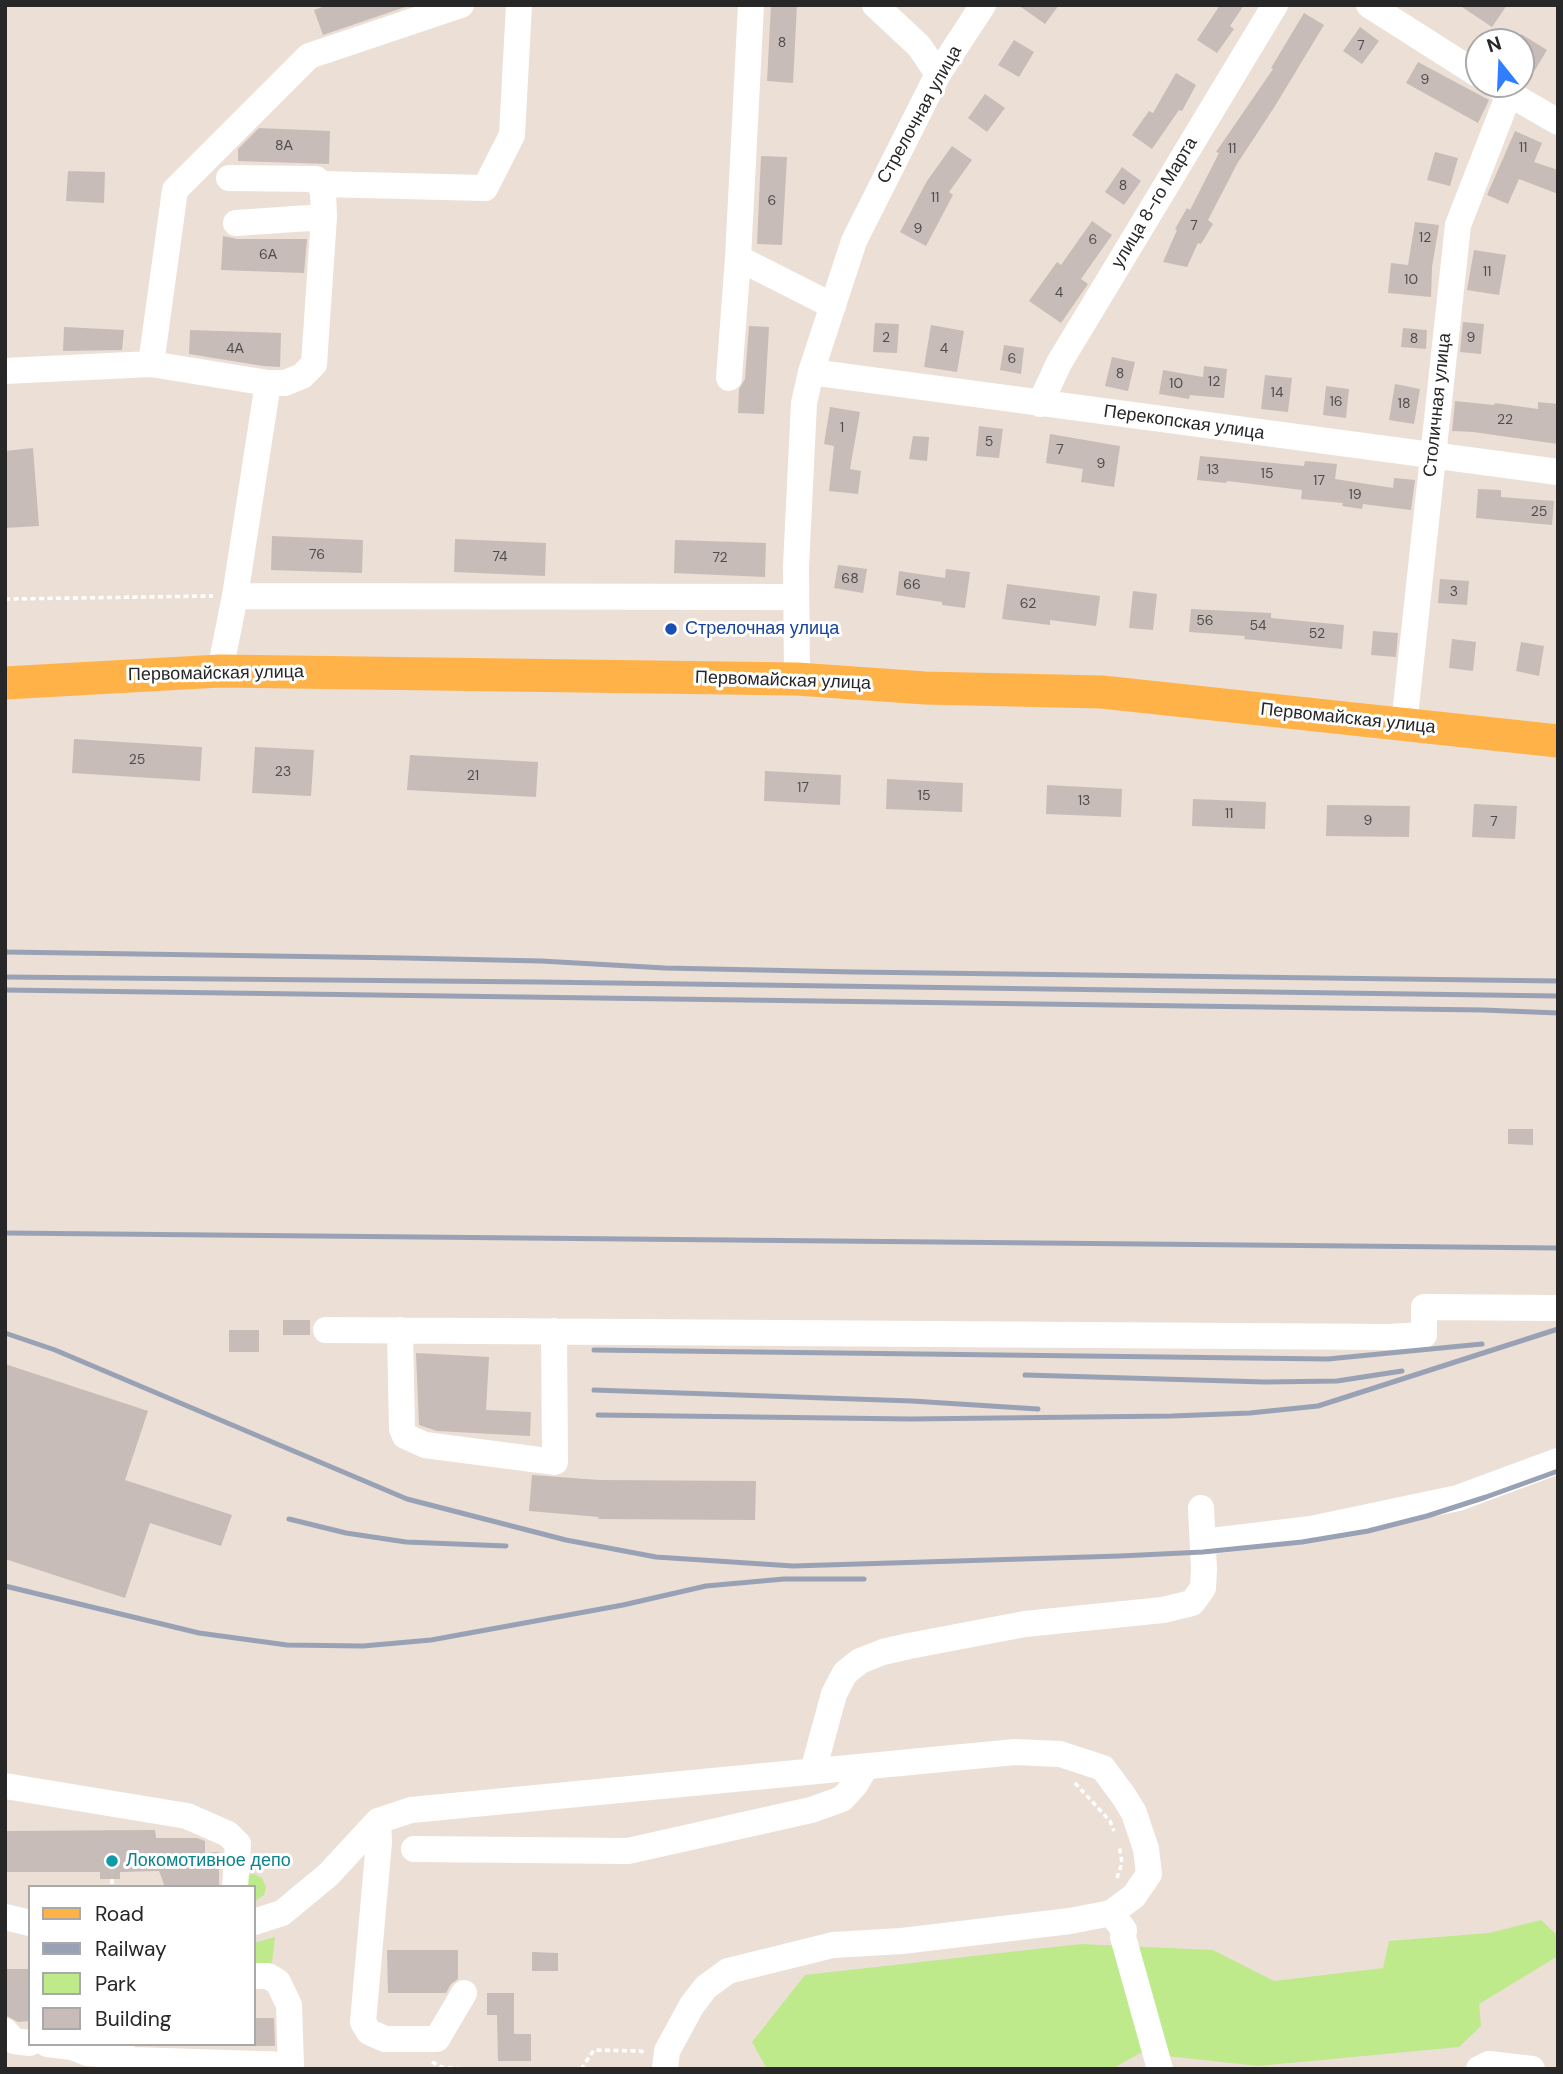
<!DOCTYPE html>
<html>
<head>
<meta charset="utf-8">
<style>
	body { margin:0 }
	#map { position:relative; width:1563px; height:2074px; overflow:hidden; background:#ecdfd6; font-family:"DM Sans",sans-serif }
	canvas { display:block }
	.frame { position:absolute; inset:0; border:7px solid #272727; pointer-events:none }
	.legend { position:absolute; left:28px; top:1885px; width:228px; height:161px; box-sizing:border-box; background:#fff; border:2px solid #a9a9a9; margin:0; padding:9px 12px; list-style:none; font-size:21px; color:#272727 }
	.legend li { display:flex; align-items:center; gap:14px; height:35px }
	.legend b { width:35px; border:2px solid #a9a9a9 }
	.north { position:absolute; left:1465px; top:28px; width:70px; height:70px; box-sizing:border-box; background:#fff; border:2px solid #a9a9a9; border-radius:50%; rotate:342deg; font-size:19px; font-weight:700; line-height:28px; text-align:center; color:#272727 }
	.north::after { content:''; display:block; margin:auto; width:24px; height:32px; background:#307eff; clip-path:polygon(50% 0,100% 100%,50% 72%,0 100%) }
</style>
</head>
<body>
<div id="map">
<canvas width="1563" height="2074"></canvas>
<div class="frame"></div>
<ul class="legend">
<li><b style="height:9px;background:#ffb248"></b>Road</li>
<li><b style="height:9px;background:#99a2b4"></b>Railway</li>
<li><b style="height:19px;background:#beea8c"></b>Park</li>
<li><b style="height:19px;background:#c7bcb7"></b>Building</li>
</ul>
<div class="north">N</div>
</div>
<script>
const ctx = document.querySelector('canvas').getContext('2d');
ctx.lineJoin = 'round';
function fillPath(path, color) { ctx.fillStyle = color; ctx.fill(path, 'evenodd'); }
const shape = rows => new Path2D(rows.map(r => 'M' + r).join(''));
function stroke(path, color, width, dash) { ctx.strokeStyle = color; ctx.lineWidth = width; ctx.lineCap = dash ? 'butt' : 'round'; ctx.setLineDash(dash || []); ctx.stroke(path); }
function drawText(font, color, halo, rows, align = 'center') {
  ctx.font = font + ' "DM Sans",sans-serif'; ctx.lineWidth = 6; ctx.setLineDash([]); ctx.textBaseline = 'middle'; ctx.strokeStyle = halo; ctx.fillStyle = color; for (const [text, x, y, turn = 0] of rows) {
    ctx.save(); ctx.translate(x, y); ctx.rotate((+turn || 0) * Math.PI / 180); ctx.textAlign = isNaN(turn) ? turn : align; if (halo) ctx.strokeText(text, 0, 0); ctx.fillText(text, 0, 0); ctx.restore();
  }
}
const green = shape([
	[254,1874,262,1878,266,1887,264,1895,254,1902,254,1887,238,1887,245,1876],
	[1541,1920,1558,1936,1558,1956,1479,2004,1481,2026,1459,2047,1258,2066,1140,2053,1112,2069,767,2069,752,2042,805,1975,1081,1944,1213,1950,1274,1981,1383,1968,1389,1941,1489,1933],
	[275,1937,271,1970,254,1969,254,1943]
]);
const building = shape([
	[328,5,411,5,323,35,314,10],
	[771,5,797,5,793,83,767,81],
	[1018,5,1059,5,1045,24],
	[1220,5,1244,5,1230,26,1234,29,1217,53,1197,40],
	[1459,5,1507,5,1492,27],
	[1304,13,1324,25,1275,106,1237,164,1208,220,1213,224,1201,244,1198,243,1187,267,1163,262,1177,230,1175,229,1187,208,1190,210,1219,153,1216,152,1273,69,1271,68],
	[1360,27,1379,41,1362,64,1343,51],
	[1521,34,1547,50,1535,70,1521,62],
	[1014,40,1034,52,1019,77,998,65],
	[1418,62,1489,100,1478,123,1406,83],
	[1176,73,1196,85,1182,111,1179,110,1152,149,1132,135,1149,111,1153,113],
	[985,94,1005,108,987,132,968,118],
	[259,128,330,131,329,164,238,161,238,149],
	[1515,131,1542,143,1534,162,1558,170,1558,194,1519,179,1508,204,1487,195],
	[952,146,972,160,949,192,953,195,926,246,900,232,927,181],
	[1435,152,1458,158,1450,186,1427,180],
	[761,156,787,157,782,245,757,244],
	[1122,167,1141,181,1124,205,1105,192],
	[68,171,105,172,104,203,66,201],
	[1092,221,1112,235,1081,279,1088,284,1061,323,1029,301,1057,262,1061,265],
	[1415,222,1439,225,1432,267,1431,297,1388,293,1391,263,1408,265],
	[223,236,237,239,307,239,304,273,221,270],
	[1474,250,1506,255,1499,295,1467,290],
	[1463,322,1484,324,1481,354,1460,352],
	[875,323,899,324,897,353,873,352],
	[931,325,964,331,957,372,924,367],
	[749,326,769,327,764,414,738,413,739,389,745,379],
	[64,327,124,330,122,350,63,351],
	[1403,328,1427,330,1426,349,1401,347],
	[190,330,281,333,280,367,263,366,189,354],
	[1004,345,1024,348,1021,374,1000,370],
	[1112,357,1135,362,1128,391,1105,386],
	[1204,366,1227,369,1224,398,1190,395,1189,399,1159,394,1163,370,1203,377],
	[1265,375,1292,378,1288,412,1261,409],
	[1395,384,1420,389,1414,424,1389,420],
	[1326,386,1349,389,1346,418,1323,415],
	[1455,401,1494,405,1495,403,1538,409,1538,402,1558,404,1558,444,1473,432,1452,431],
	[830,407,860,412,850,469,861,471,858,494,829,491,834,446,824,444],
	[979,426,1003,429,999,458,976,456],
	[1050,434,1120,446,1114,487,1081,482,1083,469,1046,463],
	[913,436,929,437,927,461,909,459],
	[33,448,39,526,5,528,5,451],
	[1200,456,1304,466,1305,461,1337,464,1335,479,1393,488,1394,478,1415,480,1411,510,1363,504,1362,509,1342,506,1343,503,1301,499,1302,490,1227,481,1226,483,1197,480],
	[1478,489,1501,490,1501,497,1554,501,1552,525,1476,518],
	[272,536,363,540,362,573,271,570],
	[455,539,546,543,545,576,454,572],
	[675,540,766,543,765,577,674,573],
	[838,565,867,569,863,593,834,588],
	[946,569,970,572,965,608,942,605,942,602,896,595,899,571,945,578],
	[1440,579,1469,581,1467,605,1438,603],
	[1007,584,1100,596,1096,626,1050,620,1050,625,1002,619],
	[1133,591,1157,594,1153,630,1129,628],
	[1191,609,1271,613,1271,618,1344,625,1342,649,1244,639,1245,636,1189,632],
	[1373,631,1398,633,1396,657,1371,655],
	[1452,639,1476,642,1473,671,1449,668],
	[1521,642,1544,646,1539,676,1516,671],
	[74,739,202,747,200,781,72,773],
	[255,747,314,750,311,796,252,793],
	[410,755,538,762,536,797,407,790],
	[765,771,841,775,840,805,764,801],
	[887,779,963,783,962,812,886,809],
	[1047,785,1122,789,1121,817,1046,814],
	[1193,799,1266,802,1265,829,1192,826],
	[1474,804,1517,806,1515,839,1472,837],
	[1327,805,1410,806,1409,837,1326,836],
	[1508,1129,1533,1129,1533,1145,1508,1144],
	[283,1320,310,1320,310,1335,283,1335],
	[229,1330,259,1330,259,1352,229,1352],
	[416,1353,489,1357,486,1410,531,1412,530,1436,437,1431,419,1425],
	[5,1364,148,1411,125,1480,232,1515,221,1546,150,1523,125,1598,5,1559],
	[532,1475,599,1480,756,1481,755,1520,598,1519,599,1517,529,1511],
	[155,1830,156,1838,197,1838,205,1841,205,1853,219,1852,219,1887,165,1887,159,1871,120,1872,120,1879,100,1879,100,1872,5,1872,5,1831],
	[387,1950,458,1950,458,1979,451,1984,446,1993,388,1993],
	[532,1952,558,1953,558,1971,532,1971],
	[7,1969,30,1969,30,2021,18,2022,7,2016],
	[487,1993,514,1993,514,2034,531,2034,531,2061,498,2061,497,2015,487,2015],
	[254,2018,274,2018,275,2046,254,2046]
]);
const path = shape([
	[5,599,213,596],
	[1075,1783,1110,1821,1114,1831],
	[1117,1878,1122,1863,1119,1845],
	[112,1879,112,1887],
	[432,2062,442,2067,463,2069],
	[581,2069,594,2050,641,2051,646,2054]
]);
const minor = shape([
	[751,5,738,258,833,306],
	[875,5,919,46,938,74],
	[1369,5,1479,75],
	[1496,86,1558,122],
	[320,184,485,188,512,135,519,5],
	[236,223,324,217],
	[151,364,175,190,309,56,461,5],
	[5,371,151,364,268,383,285,383,302,376,314,364,324,217,323,191,316,179,229,178],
	[811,372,1558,472],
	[729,378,738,258],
	[1040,404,1059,363,1275,5],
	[235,596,796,597],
	[220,671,235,596,268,383],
	[797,679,796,566,804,403,811,372,854,241,938,74,983,5],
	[1404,725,1458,225,1509,94],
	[326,1330,1388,1337,1424,1335,1424,1307,1558,1308],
	[400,1330,402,1429,405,1436,425,1445,555,1462,554,1331],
	[1203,1542,1311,1529,1458,1498,1558,1461],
	[813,1771,834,1694,845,1673,860,1661,883,1652,909,1646,1025,1624,1163,1610,1192,1603,1203,1588,1204,1570,1201,1508],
	[5,1786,187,1816,228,1834,238,1844,235,1887],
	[378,1821,379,1842,363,2022,369,2032,385,2039,437,2039,464,1993],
	[414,1849,628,1851,811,1810,842,1799,855,1785,865,1768],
	[1111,1913,1124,1930,1123,1937,1160,2069],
	[5,1917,30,1923],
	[254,1922,282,1913,328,1875,378,1821,411,1810,1015,1752,1060,1754,1103,1768,1125,1798,1134,1813,1146,1849,1149,1874,1134,1896,1111,1913,1070,1921,902,1941,833,1945,728,1971,706,1987,692,2005,667,2051,665,2069],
	[5,2031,14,2041,30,2043],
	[47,2044,72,2047,87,2053,125,2056,132,2060,291,2065,289,2005,278,1982,268,1976,254,1976],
	[1479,2069,1489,2064,1532,2069]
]);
const major = shape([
	[5,683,220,671,797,679,925,688,1102,692,1558,741]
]);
const rail = shape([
	[5,952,404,958,541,961,665,968,854,972,1558,981],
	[5,977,539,982,1558,996],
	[5,990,1483,1010,1558,1013],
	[5,1233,1558,1248],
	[5,1333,55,1350,407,1499,566,1540,656,1557,793,1566,1120,1556,1203,1552,1302,1542,1368,1531,1427,1516,1486,1497,1558,1471],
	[594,1350,1328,1359,1482,1344],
	[1025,1375,1265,1382,1337,1381,1402,1371],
	[594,1390,912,1401,1038,1409],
	[598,1415,911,1419,1172,1416,1250,1413,1318,1406,1558,1329],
	[289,1519,346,1533,406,1542,506,1546],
	[5,1586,199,1633,287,1645,363,1646,431,1640,623,1605,706,1586,784,1579,864,1579]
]);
const markers = [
	[671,629,7,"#1a4fb4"],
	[112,1861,7,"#0f9aa8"]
];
const numberNames = [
	["8",782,43],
	["7",1361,46],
	["9",1425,80],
	["8А",284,146],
	["11",1523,148],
	["11",1232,149],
	["8",1123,186],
	["11",935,198],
	["6",772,201],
	["7",1194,226],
	["9",918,229],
	["12",1425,238],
	["6",1093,240],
	["6А",268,255],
	["11",1487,272],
	["10",1411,280],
	["4",1059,293],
	["2",886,338],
	["9",1471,338],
	["8",1414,339],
	["4А",235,349],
	["4",944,349],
	["6",1012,359],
	["8",1120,374],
	["12",1214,382],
	["10",1176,384],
	["14",1277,393],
	["16",1336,402],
	["18",1404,404],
	["22",1505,420],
	["1",842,428],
	["5",989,442],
	["7",1060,450],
	["9",1101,464],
	["13",1213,470],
	["15",1267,474],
	["17",1319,481],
	["19",1355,495],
	["25",1539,512],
	["76",317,555],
	["74",500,557],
	["72",720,558],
	["68",850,579],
	["66",912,585],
	["3",1454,592],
	["62",1028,604],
	["56",1205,621],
	["54",1258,626],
	["52",1317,634],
	["25",137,760],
	["23",283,772],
	["21",473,776],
	["17",803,788],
	["15",924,796],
	["13",1084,801],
	["11",1229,814],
	["9",1368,821],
	["7",1494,822]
];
const streetNames = [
	["Стрелочная улица",920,115,-61],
	["улица 8-го Марта",1155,203,-59],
	["Столичная улица",1438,405,-84],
	["Перекопская улица",1184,423,8],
	["Первомайская улица",216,674,-1],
	["Первомайская улица",783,681,2],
	["Первомайская улица",1348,719,6]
];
const transitNames = [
	["Стрелочная улица",685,629]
];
const cultureNames = [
	["Локомотивное депо",126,1861]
];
fillPath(green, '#beea8c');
fillPath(building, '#c7bcb7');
stroke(path, '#fff', 3.5, [5, 3.5]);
stroke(minor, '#fff', 26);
stroke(major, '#ffb248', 33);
stroke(rail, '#99a2b4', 5);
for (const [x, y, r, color] of markers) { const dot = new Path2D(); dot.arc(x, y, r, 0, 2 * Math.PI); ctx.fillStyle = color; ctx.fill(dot); stroke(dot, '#fff', 2.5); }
drawText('14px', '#4f4c4b', null, numberNames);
drawText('18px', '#272727', '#fff', streetNames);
drawText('18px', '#164399', '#fff', transitNames, 'left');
drawText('18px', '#0d838f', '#fff', cultureNames, 'left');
</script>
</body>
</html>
